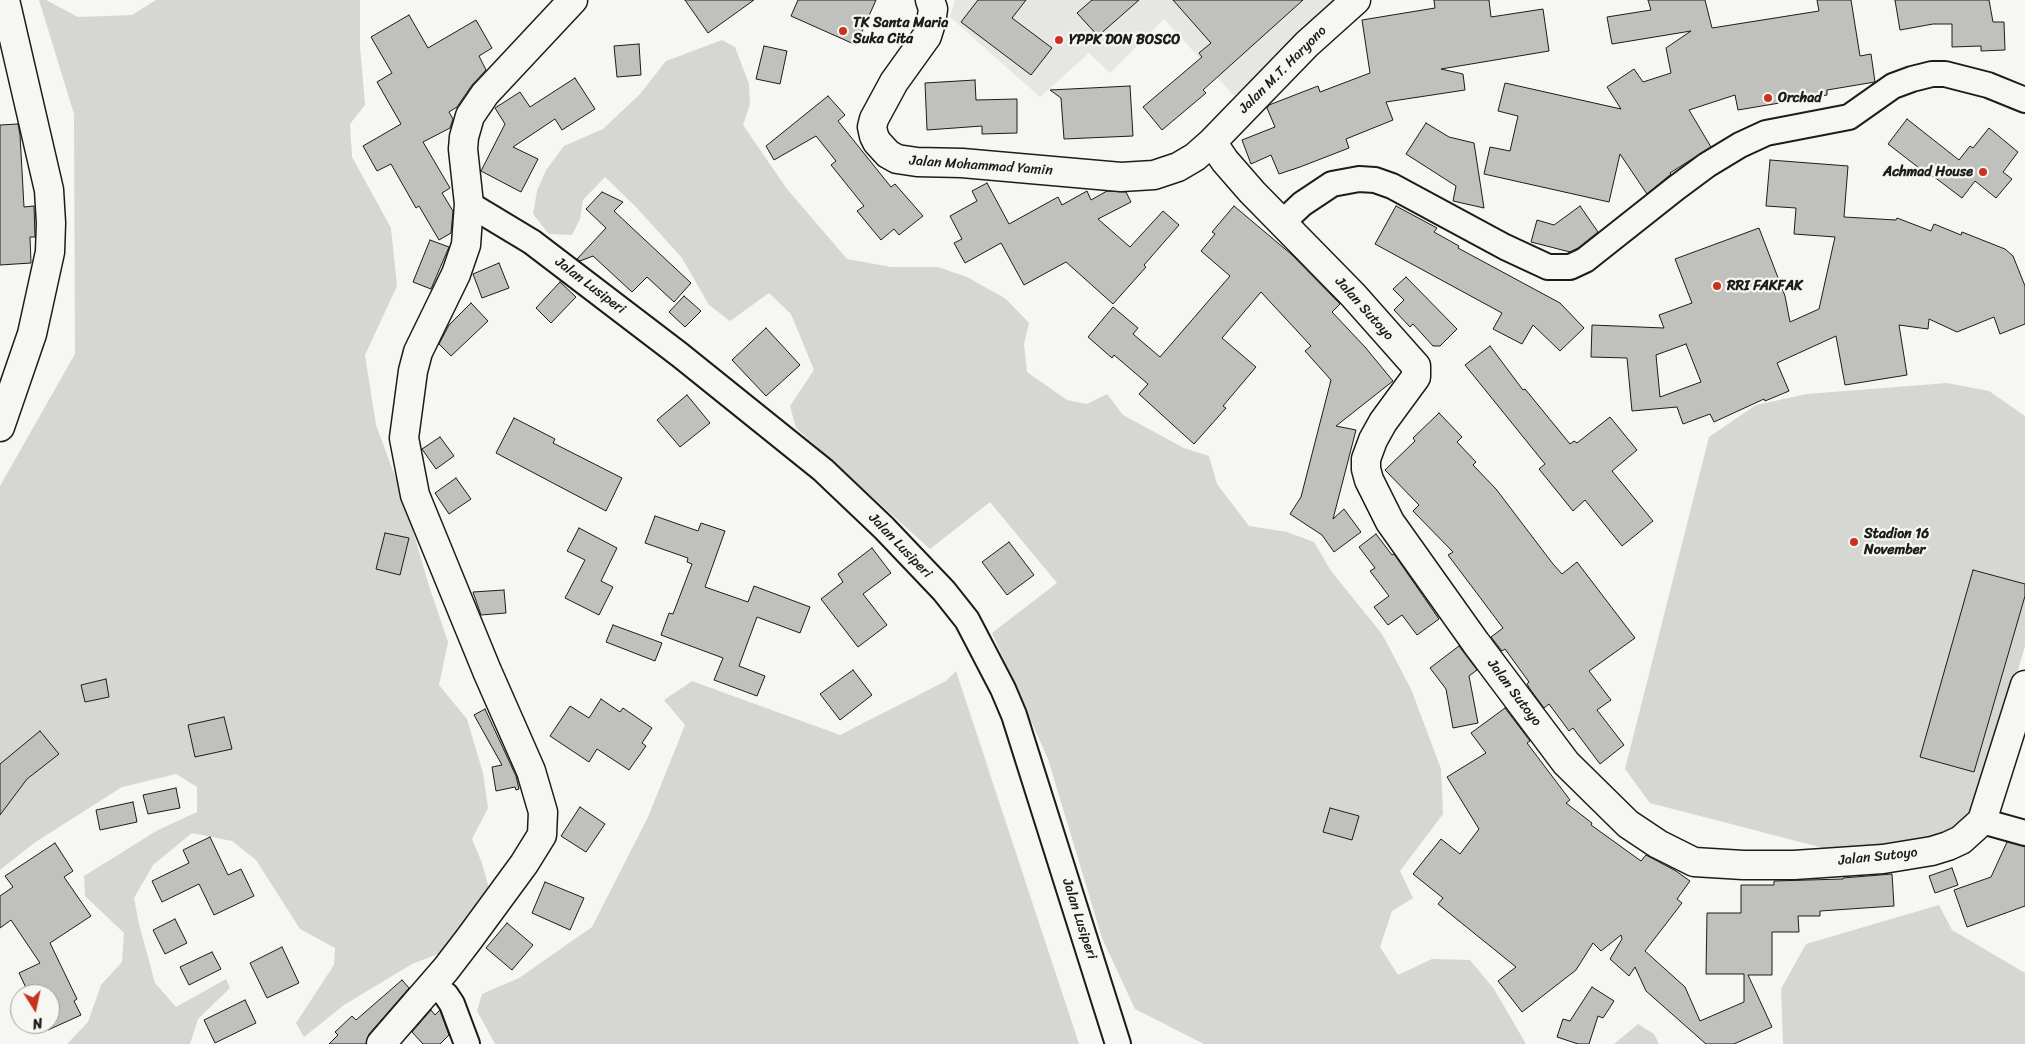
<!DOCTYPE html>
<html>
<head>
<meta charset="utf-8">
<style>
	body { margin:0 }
	#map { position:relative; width:2025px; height:1044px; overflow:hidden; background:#f6f6f2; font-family:Sriracha,sans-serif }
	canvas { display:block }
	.north { position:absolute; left:10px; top:984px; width:50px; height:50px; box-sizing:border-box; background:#f6f6f2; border:1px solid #9f9f9c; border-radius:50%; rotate:170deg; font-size:14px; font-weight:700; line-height:20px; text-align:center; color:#1c1c1c }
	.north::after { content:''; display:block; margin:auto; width:18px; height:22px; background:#c8321e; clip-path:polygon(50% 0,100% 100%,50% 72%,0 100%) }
</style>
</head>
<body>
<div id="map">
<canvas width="2025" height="1044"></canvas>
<div class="north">N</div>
</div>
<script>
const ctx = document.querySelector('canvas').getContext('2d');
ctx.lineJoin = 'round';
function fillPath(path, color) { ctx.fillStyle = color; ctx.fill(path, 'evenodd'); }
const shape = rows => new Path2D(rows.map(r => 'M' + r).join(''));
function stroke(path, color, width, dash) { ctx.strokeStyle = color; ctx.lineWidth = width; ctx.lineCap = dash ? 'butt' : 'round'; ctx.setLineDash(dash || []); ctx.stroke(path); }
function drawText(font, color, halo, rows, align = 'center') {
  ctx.font = font + ' Sriracha,sans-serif'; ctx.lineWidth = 4.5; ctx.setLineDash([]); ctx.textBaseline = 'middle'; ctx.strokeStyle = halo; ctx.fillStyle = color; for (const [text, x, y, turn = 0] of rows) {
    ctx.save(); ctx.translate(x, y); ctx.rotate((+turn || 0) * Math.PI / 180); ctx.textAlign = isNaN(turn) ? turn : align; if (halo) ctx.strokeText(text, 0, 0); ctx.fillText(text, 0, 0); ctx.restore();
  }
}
const built = shape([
	[955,0,1339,0,1281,50,1234,96,1164,19,1110,73,1089,53,1040,97,950,17]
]);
const green = shape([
	[39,0,46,0,78,17,132,15,156,0,360,0,360,46,365,105,350,124,352,157,391,228,397,286,365,355,376,425,405,503,429,586,448,642,439,685,467,719,483,773,488,808,472,839,482,863,490,892,443,952,412,964,344,1005,304,1037,296,1023,334,965,335,948,300,929,256,860,232,841,192,833,153,865,134,898,139,924,155,983,176,1007,226,979,230,988,198,1019,190,1044,67,1044,88,1022,101,985,122,962,124,933,85,896,84,876,158,830,197,812,197,787,176,774,122,787,34,843,0,870,0,486,75,354,74,114],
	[722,40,735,47,749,84,750,104,743,125,787,189,847,259,891,267,938,267,967,277,1006,299,1029,323,1024,344,1027,372,1067,400,1087,404,1107,394,1123,415,1184,448,1209,456,1217,484,1249,526,1287,532,1314,542,1331,571,1382,634,1411,689,1441,769,1443,814,1400,871,1413,898,1392,911,1380,947,1398,975,1432,959,1470,960,1494,989,1526,1044,1204,1044,1135,1009,1102,938,1048,759,992,633,1057,583,990,502,930,549,796,428,790,406,814,370,791,314,769,293,730,321,709,305,682,258,636,207,605,177,583,200,580,219,572,235,549,234,533,214,537,191,546,170,564,146,603,129,640,94,666,61],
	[1947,383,1989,391,2025,416,2025,646,1991,761,1980,790,1966,817,1952,832,1889,850,1831,850,1650,803,1625,769,1709,437,1756,405,1807,394],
	[956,671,1079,1044,495,1044,477,1011,482,994,519,978,592,927,648,817,685,725,664,700,692,681,840,735,946,681],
	[1939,905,1952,930,2025,973,2025,1044,1783,1044,1781,989,1806,944],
	[1638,1024,1654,1034,1659,1044,1614,1044]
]);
const building = shape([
	[685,0,754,0,708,33,685,0],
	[798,0,876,0,856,45,791,16,798,0],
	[978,0,1026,0,1012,18,1052,48,1031,75,961,22,978,0],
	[1092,0,1139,0,1098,36,1077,13,1092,0],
	[1173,0,1303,0,1203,90,1206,93,1162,130,1143,107,1202,57,1199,53,1211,43,1173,0],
	[1434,0,1489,0,1491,17,1543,9,1549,51,1441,69,1463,74,1465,90,1386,102,1393,120,1346,139,1349,148,1300,167,1279,174,1271,155,1251,164,1242,140,1275,127,1267,108,1269,105,1318,86,1320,92,1370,73,1362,20,1435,8,1434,0],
	[1648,0,1705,0,1712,28,1819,11,1817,0,1851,0,1860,56,1871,54,1875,82,1827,90,1827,95,1738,110,1735,95,1689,110,1711,147,1670,173,1671,174,1647,194,1620,154,1609,202,1484,174,1490,147,1510,151,1518,116,1498,111,1505,83,1621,109,1607,87,1634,69,1643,82,1671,73,1666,48,1691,31,1612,44,1607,17,1651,10,1648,0],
	[1895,0,1989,0,1993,22,2004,22,2005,50,1981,51,1981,46,1952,47,1952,24,1933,24,1900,30,1895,0],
	[409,15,428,48,476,20,492,48,479,56,486,70,472,85,457,107,449,112,453,119,450,128,423,142,450,188,442,193,453,211,451,233,439,240,419,206,416,208,391,164,377,171,363,146,401,124,377,82,392,73,371,37,409,15],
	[639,44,641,75,617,77,614,46,639,44],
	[764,46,787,51,780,84,756,79,764,46],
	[575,78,595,109,562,130,555,119,513,147,538,159,521,192,481,171,505,124,495,108,520,92,530,107,575,78],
	[975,80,976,100,1017,99,1017,133,982,134,982,126,927,130,925,83,975,80],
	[1130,86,1133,136,1064,139,1061,98,1050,90,1130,86],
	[828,96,845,115,838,121,891,187,895,184,923,216,899,235,894,229,881,240,857,211,864,206,831,165,836,161,816,136,774,160,766,146,828,96],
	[1907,119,1959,160,1970,146,1973,148,1989,128,2018,152,2003,172,2012,179,1996,198,1975,181,1962,198,1933,176,1932,177,1923,171,1888,144,1907,119],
	[1426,123,1449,137,1474,143,1484,208,1453,201,1456,186,1406,154,1426,123],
	[18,124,20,135,24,207,34,206,35,237,30,237,31,263,0,265,0,125,18,124],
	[1770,160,1848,166,1844,217,1896,220,1897,218,1931,231,1934,224,1961,235,1962,232,2005,249,2013,256,2025,286,2025,324,2000,334,1994,317,1957,332,1929,319,1928,329,1899,325,1907,375,1845,385,1836,336,1777,363,1789,391,1765,401,1764,399,1714,422,1710,414,1683,424,1677,407,1632,411,1627,358,1591,357,1592,325,1664,328,1659,315,1692,303,1675,259,1759,228,1785,296,1790,322,1819,309,1835,237,1794,234,1796,208,1766,206,1770,160],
	[1686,344,1701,382,1660,397,1656,355,1686,344],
	[987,183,1009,224,1058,197,1062,205,1087,191,1091,200,1107,191,1126,192,1131,202,1098,219,1130,247,1163,211,1179,225,1144,265,1146,267,1113,304,1066,262,1024,285,1001,243,965,263,954,243,962,239,950,216,977,201,972,191,987,183],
	[602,192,623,202,614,211,691,283,674,302,647,277,632,292,593,256,580,261,577,259,606,228,586,209,602,192],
	[1234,206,1291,254,1340,304,1332,312,1365,347,1393,381,1336,426,1356,430,1333,519,1344,509,1361,532,1334,552,1322,535,1290,514,1301,497,1331,380,1305,351,1311,346,1261,292,1222,338,1256,367,1223,406,1226,408,1194,444,1139,394,1148,384,1114,355,1112,358,1088,337,1113,307,1138,328,1133,334,1160,357,1230,276,1201,251,1215,234,1212,232,1234,206],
	[1396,206,1437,228,1434,232,1459,246,1458,248,1560,303,1584,328,1560,351,1533,325,1522,344,1493,329,1502,313,1375,244,1396,206],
	[1580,206,1598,232,1578,248,1570,252,1531,242,1537,220,1554,225,1580,206],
	[430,240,449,247,431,289,413,282,430,240],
	[499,263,509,288,482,298,473,274,499,263],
	[1406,277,1457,329,1440,346,1433,346,1413,324,1410,327,1394,310,1404,300,1393,289,1406,277],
	[560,282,576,297,551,323,536,308,560,282],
	[684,296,701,311,685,327,669,312,684,296],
	[471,303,488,321,451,356,439,344,449,325,471,303],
	[766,328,800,365,766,396,732,360,766,328],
	[1490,346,1523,390,1525,389,1570,444,1574,441,1577,443,1610,417,1637,450,1612,471,1653,521,1622,546,1585,500,1573,511,1539,469,1545,464,1465,365,1490,346],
	[687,395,710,423,680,447,657,420,687,395],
	[1439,413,1462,437,1457,442,1476,462,1473,465,1496,489,1553,564,1562,574,1577,562,1635,638,1589,671,1611,700,1597,710,1624,745,1600,764,1573,728,1569,731,1549,704,1544,708,1530,689,1527,684,1529,682,1505,649,1502,651,1491,637,1503,628,1448,555,1453,552,1413,511,1419,505,1385,470,1415,441,1413,438,1439,413],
	[514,418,555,439,553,443,622,478,606,511,496,453,514,418],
	[440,437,454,456,436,469,422,449,440,437],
	[456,478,471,499,449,514,435,493,456,478],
	[655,516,698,531,701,523,725,531,705,587,748,602,754,586,810,607,800,633,757,617,739,666,765,676,757,696,714,680,723,658,661,635,669,613,673,614,692,564,687,562,688,558,645,543,655,516],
	[579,528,617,548,601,581,613,587,599,615,565,598,585,560,567,551,579,528],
	[385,533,409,538,400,575,376,569,385,533],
	[1376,534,1392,555,1394,554,1439,619,1417,635,1402,615,1388,625,1374,607,1389,596,1370,571,1375,568,1359,547,1376,534],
	[1009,542,1034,575,1007,595,982,562,1009,542],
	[872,548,891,573,863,594,887,625,858,647,821,599,843,582,838,574,872,548],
	[1973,570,2025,584,2025,596,1974,772,1920,757,1973,570],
	[504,590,506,613,481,615,473,592,504,590],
	[613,625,662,643,655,661,606,642,613,625],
	[1459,646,1477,670,1469,676,1478,723,1453,728,1446,689,1430,668,1459,646],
	[853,670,872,695,840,720,820,694,853,670],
	[106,679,109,697,85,702,81,685,106,679],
	[601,699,620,712,623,708,652,728,642,743,646,746,629,770,597,749,589,762,550,736,570,706,589,718,601,699],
	[1505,708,1530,741,1527,743,1570,800,1566,803,1592,823,1591,825,1641,861,1646,855,1676,871,1690,881,1677,899,1682,903,1645,951,1685,987,1700,1021,1744,1002,1744,974,1706,974,1707,913,1741,913,1741,885,1774,885,1774,881,1843,879,1843,878,1892,874,1894,906,1820,911,1820,916,1798,916,1799,932,1772,932,1772,975,1748,975,1772,1027,1734,1044,1706,1044,1646,991,1635,967,1629,976,1610,959,1622,939,1621,935,1601,951,1593,943,1576,970,1522,1012,1498,981,1516,967,1438,904,1443,898,1413,874,1441,839,1460,854,1479,829,1447,777,1486,753,1471,733,1505,708],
	[485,709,516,776,519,789,516,790,515,787,496,791,492,767,502,765,474,715,485,709],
	[224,717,232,749,195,757,188,725,224,717],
	[40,731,59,754,27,779,0,815,0,764,40,731],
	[176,788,180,808,148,814,143,795,176,788],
	[133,802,137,822,100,830,96,810,133,802],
	[580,807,605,824,586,852,561,836,580,807],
	[1330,808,1359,816,1352,840,1323,832,1330,808],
	[210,837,228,875,241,869,254,896,214,915,199,884,162,902,152,881,189,863,183,850,210,837],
	[2007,842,2025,846,2025,906,1967,927,1954,890,1991,877,2007,842],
	[55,843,73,871,64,877,91,916,50,943,77,999,74,1001,81,1015,48,1030,45,1024,50,1024,50,994,29,994,19,973,40,963,11,920,0,928,0,896,13,887,5,876,55,843],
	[1952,868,1958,885,1935,893,1929,876,1952,868],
	[545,882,584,898,570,930,532,913,545,882],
	[175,919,187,943,165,954,153,930,175,919],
	[507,923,533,945,512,970,486,948,507,923],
	[282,947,299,983,267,998,250,963,282,947],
	[212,952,221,969,189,985,180,967,212,952],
	[402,980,409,988,369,1034,366,1044,329,1044,338,1035,335,1032,352,1016,356,1020,402,980],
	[1592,987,1614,1001,1603,1018,1598,1016,1589,1044,1578,1044,1557,1037,1563,1019,1570,1021,1592,987],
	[245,1000,256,1023,215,1043,204,1020,245,1000],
	[431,1010,435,1015,440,1010,449,1035,440,1044,423,1044,412,1032,431,1010]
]);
const street = shape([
	[469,204,532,242,680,355,823,470,884,528,944,591,967,620,1003,689,1014,715,1118,1044],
	[1283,222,1302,204,1332,184,1359,179,1375,180,1392,186,1505,247,1548,267,1570,267,1585,260,1676,188,1707,165,1740,145,1766,133,1849,117,1893,86,1912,79,1932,74,1945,74,1988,85,2025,100],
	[1982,821,2025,833],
	[433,985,446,995,452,1004,467,1044]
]);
const secondary = shape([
	[930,0,933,9,931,23,927,36,894,82,874,119,872,127,874,136,877,142,888,154,897,159,917,162,962,163,1121,177,1154,175,1178,167,1195,157,1212,142,1307,44,1356,0],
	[1212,142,1225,161,1252,192,1353,295,1416,366,1416,377,1383,422,1373,440,1366,459,1366,469,1369,480,1390,522,1476,643,1566,763,1628,824,1658,844,1694,862,1743,865,1794,865,1883,859,1932,851,1948,846,1961,840,1982,821,2025,685],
	[0,427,32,334,50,252,51,223,49,190,5,0],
	[381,1044,446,969,469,939,524,864,542,835,543,812,531,771,487,671,415,495,404,438,413,371,418,352,456,274,466,245,469,204,463,149,464,137,470,116,485,94,573,0]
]);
const markers = [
	[843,31,5,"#c8321e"],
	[1059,40,5,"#c8321e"],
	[1768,98,5,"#c8321e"],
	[1983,172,5,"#c8321e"],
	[1717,286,5,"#c8321e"],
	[1854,542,5,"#c8321e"]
];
const poiNames = [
	["TK Santa Maria",853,23],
	["Suka Cita",853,39],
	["YPPK DON BOSCO",1069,40],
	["Orchad",1778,98],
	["Achmad House",1973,172,"right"],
	["RRI FAKFAK",1727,286],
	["Stadion 16",1864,534],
	["November",1864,550]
];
const streetNames = [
	["Jalan M.T. Haryono",1283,70,-45],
	["Jalan Mohammad Yamin",981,166,4],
	["Jalan Lusiperi",590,286,37],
	["Jalan Sutoyo",1364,309,48],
	["Jalan Lusiperi",900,546,46],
	["Jalan Sutoyo",1514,693,53],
	["Jalan Sutoyo",1878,857,-6],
	["Jalan Lusiperi",1079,919,72]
];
fillPath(built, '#e6e6e2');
fillPath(green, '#d6d6d2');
fillPath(building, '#c0c0bd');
stroke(building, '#1c1c1c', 1);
stroke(street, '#1c1c1c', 28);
stroke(secondary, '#1c1c1c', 31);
stroke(street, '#f6f6f2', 24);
stroke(secondary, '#f6f6f2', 28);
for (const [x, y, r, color] of markers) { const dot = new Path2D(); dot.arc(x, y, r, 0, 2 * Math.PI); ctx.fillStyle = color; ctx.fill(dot); stroke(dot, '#f6f6f2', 2); }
drawText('bold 14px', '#1c1c1c', '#f6f6f2', poiNames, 'left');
drawText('14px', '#1c1c1c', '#f6f6f2', streetNames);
</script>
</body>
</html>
